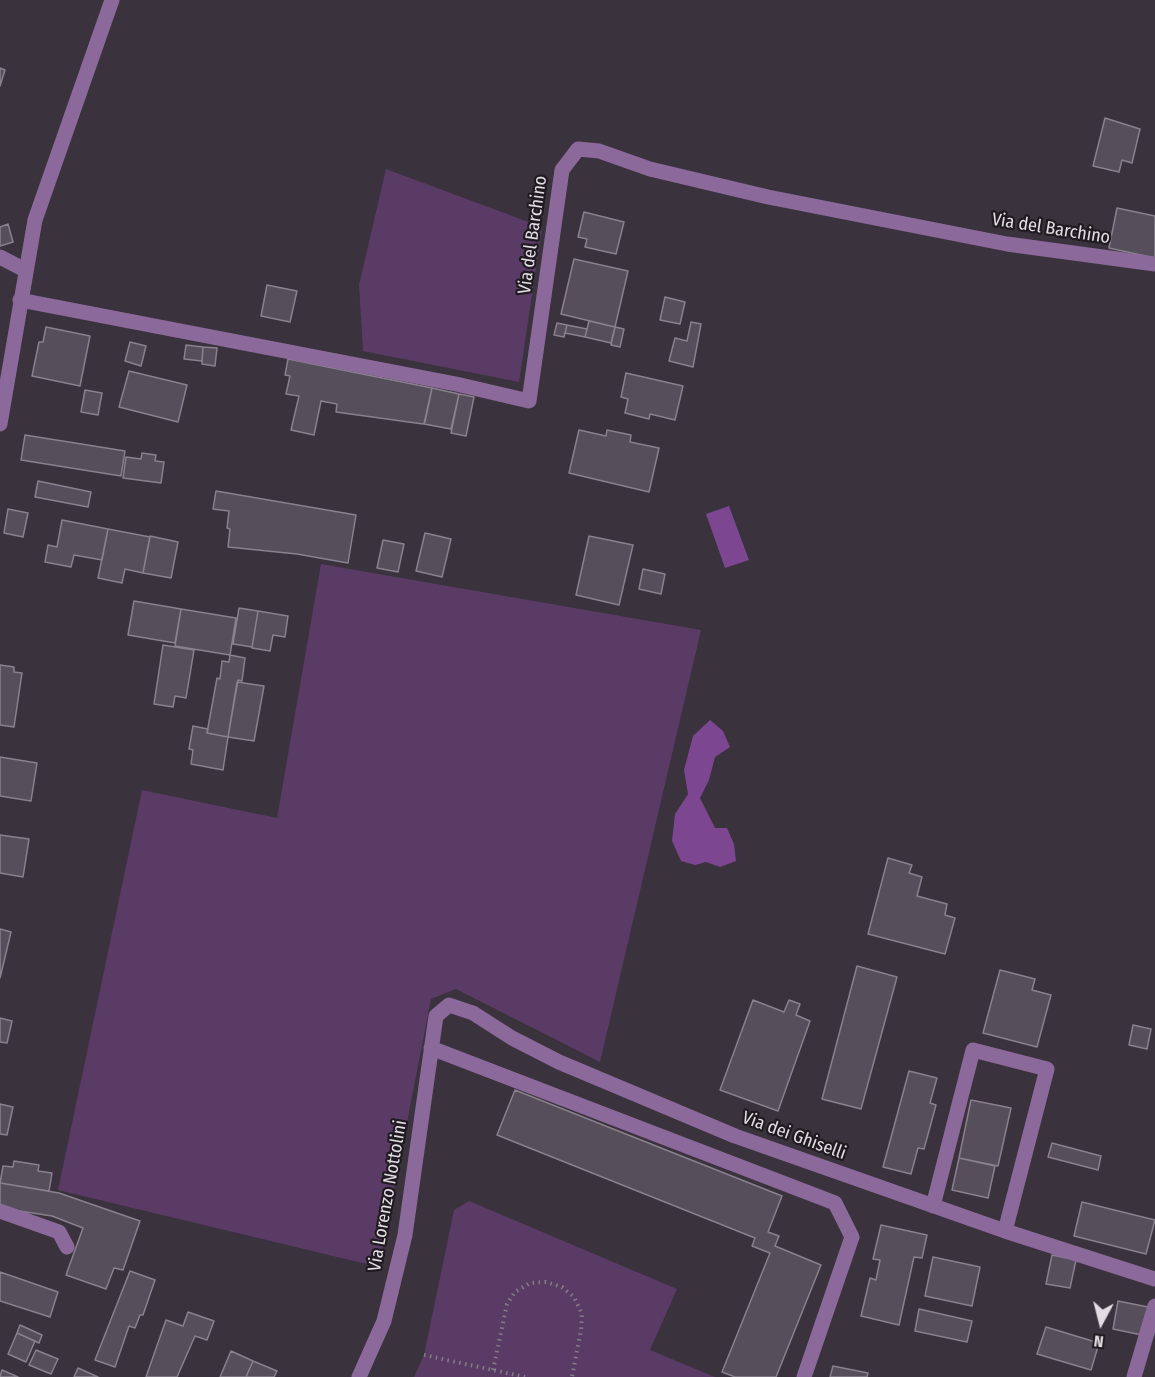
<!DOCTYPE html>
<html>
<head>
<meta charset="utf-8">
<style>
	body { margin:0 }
	#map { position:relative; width:1155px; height:1377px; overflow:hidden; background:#3a323d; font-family:"Fira Sans Condensed",sans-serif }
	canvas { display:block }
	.north { position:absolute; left:1071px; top:1293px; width:60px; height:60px; -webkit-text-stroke:4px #1f1b20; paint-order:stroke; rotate:187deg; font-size:16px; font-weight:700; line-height:24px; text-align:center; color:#e2dde4 }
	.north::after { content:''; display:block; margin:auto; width:21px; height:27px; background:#e2dde4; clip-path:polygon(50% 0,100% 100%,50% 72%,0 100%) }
</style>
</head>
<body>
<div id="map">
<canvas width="1155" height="1377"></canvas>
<div class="north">N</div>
</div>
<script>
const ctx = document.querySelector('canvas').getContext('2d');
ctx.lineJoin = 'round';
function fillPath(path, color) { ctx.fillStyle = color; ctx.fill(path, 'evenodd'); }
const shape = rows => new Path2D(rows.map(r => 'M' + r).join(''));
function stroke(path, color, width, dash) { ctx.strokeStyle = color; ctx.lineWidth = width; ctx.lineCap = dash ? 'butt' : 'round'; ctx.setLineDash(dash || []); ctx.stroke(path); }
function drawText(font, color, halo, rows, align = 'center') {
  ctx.font = font + ' "Fira Sans Condensed",sans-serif'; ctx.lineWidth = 4.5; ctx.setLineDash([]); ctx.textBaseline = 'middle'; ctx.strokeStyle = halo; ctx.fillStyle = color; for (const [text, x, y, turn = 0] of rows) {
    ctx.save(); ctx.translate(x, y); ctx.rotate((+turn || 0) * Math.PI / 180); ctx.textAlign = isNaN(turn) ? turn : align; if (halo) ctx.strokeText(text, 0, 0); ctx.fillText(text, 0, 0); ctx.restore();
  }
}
const green = shape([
	[386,169,542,227,519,382,363,351,359,285],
	[321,564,701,630,600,1062,456,989,431,999,379,1267,58,1190,142,790,277,818],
	[469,1201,677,1289,650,1350,715,1377,414,1377,424,1355,454,1210]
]);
const water = shape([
	[729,506,749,560,725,568,706,514],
	[710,720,723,731,730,747,715,757,709,780,700,798,715,828,727,828,734,844,736,861,720,867,706,862,695,865,681,861,672,841,675,814,688,794,684,770,693,736]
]);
const building = shape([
	[0,68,5,70,0,86,0,68],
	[1105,118,1140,129,1132,163,1122,160,1119,172,1093,166,1105,118],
	[1117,208,1155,216,1155,258,1109,248,1117,208],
	[584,212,624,222,616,254,585,247,587,239,578,237,584,212],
	[8,224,13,242,0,246,0,227,8,224],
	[574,259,628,271,615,327,561,314,574,259],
	[267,285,297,291,290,322,261,316,267,285],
	[665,297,685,302,680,324,660,320,665,297],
	[589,321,615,327,611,343,585,337,589,321],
	[691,322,701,324,693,367,669,361,675,338,687,341,691,322],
	[557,323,567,325,564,337,554,335,557,323],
	[567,325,587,329,585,337,565,333,567,325],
	[46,327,90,336,80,386,32,376,39,342,43,342,46,327],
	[615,327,624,329,620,347,611,345,615,327],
	[130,342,146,346,141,366,125,361,130,342],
	[186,345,203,347,202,361,184,359,186,345],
	[203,347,217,348,215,366,202,364,203,347],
	[288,359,432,388,425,422,423,424,336,412,337,404,321,401,314,435,291,430,299,396,286,394,290,376,285,375,288,359],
	[129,371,187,385,178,422,119,407,129,371],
	[626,373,683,386,675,420,650,414,649,419,625,413,628,399,621,397,626,373],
	[432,388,459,394,451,429,424,424,432,388],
	[85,390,102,393,98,415,81,412,85,390],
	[459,394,474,397,466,436,451,433,459,394],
	[579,430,606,436,607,430,631,435,630,442,659,448,649,492,569,473,579,430],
	[25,435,125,451,121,476,21,460,25,435],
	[142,453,156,455,155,461,164,462,161,483,123,478,126,457,141,459,142,453],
	[38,481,91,492,88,507,35,497,38,481],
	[216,491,356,515,348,563,297,554,228,547,230,529,227,528,229,511,213,509,216,491],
	[8,509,28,513,23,537,4,533,8,509],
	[62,520,108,529,102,560,74,555,71,567,45,562,48,545,57,547,62,520],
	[108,529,150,537,143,573,125,569,122,583,98,578,108,529],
	[425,533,451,539,442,577,416,571,425,533],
	[150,536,178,542,171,578,143,573,150,536],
	[589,536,633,545,619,605,576,595,589,536],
	[383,540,404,544,398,572,377,568,383,540],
	[643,569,665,574,661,594,639,589,643,569],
	[134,601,181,609,175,643,128,635,134,601],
	[239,608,258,611,252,647,233,644,239,608],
	[181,609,236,618,230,655,175,646,181,609],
	[258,611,288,616,285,637,273,635,270,651,252,648,258,611],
	[163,645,194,650,186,698,175,696,173,707,154,704,163,645],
	[230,655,245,658,242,681,238,680,228,737,207,733,217,678,220,679,222,661,229,662,230,655],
	[0,665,14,667,14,672,22,673,14,727,0,725,0,665],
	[237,682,264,686,254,741,228,737,237,682],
	[193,726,208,729,207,733,228,737,223,770,191,764,193,750,189,749,193,726],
	[0,757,37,763,31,801,0,796,0,757],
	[0,835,29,839,23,877,0,873,0,835],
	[888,858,912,865,909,873,922,877,917,896,947,904,945,915,955,918,945,954,868,934,888,858],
	[0,929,11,932,0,978,0,929],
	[857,966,897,977,861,1109,822,1099,857,966],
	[1000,970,1035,979,1032,990,1051,995,1037,1047,983,1033,1000,970],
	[753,1000,784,1012,789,1000,800,1004,796,1015,810,1021,778,1111,720,1090,753,1000],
	[0,1018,12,1021,7,1043,0,1042,0,1018],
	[1133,1025,1151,1029,1147,1049,1129,1045,1133,1025],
	[909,1071,937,1078,930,1103,936,1105,924,1149,918,1148,911,1174,883,1167,909,1071],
	[515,1090,782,1196,768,1232,779,1236,775,1246,821,1265,776,1377,735,1377,722,1372,770,1253,752,1246,755,1238,497,1135,515,1090],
	[971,1100,1011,1108,998,1166,959,1158,971,1100],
	[0,1104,13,1107,7,1135,0,1134,0,1104],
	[1052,1143,1101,1156,1098,1170,1048,1157,1052,1143],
	[959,1158,995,1166,988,1198,952,1190,959,1158],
	[14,1161,39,1165,38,1171,52,1173,49,1191,0,1183,3,1166,13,1167,14,1161],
	[0,1183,59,1193,140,1221,123,1270,114,1268,106,1289,66,1275,83,1228,52,1216,0,1208,0,1183],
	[1082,1202,1155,1220,1146,1254,1074,1236,1082,1202],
	[881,1225,927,1235,922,1258,914,1257,899,1325,861,1316,870,1278,876,1280,880,1260,873,1259,881,1225],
	[1052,1255,1076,1260,1070,1288,1046,1284,1052,1255],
	[933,1257,980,1267,972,1306,925,1296,933,1257],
	[130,1271,155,1280,143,1315,140,1315,135,1328,129,1326,115,1367,95,1360,130,1271],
	[0,1272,58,1292,50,1317,0,1301,0,1272],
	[1118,1301,1148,1307,1142,1335,1113,1329,1118,1301],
	[919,1309,972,1321,967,1342,915,1331,919,1309],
	[188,1312,214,1321,207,1340,195,1336,177,1377,146,1377,166,1320,183,1326,188,1312],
	[20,1325,42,1335,39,1343,17,1333,20,1325],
	[1046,1327,1099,1343,1091,1370,1037,1354,1046,1327],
	[17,1333,35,1341,26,1362,8,1354,17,1333],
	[36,1350,58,1359,51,1374,29,1365,36,1350],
	[231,1351,253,1361,246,1377,220,1377,231,1351],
	[253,1361,277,1371,274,1377,246,1377,253,1361],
	[833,1366,868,1373,867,1377,830,1377,833,1366],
	[78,1368,98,1377,74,1377,78,1368],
	[2,1370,18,1377,0,1377,2,1370]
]);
const path = shape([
	[424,1355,525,1377],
	[493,1370,507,1304,515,1292,530,1283,546,1282,562,1287,574,1297,582,1314,581,1330,572,1377]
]);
const minor = shape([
	[0,257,25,270],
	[20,300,456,384,529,401,562,170,578,149,599,151,650,169,768,197,1007,244,1155,264],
	[0,424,35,220,112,0],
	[431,1048,835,1203,852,1237,804,1377],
	[933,1206,973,1050,1047,1069,1005,1231],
	[0,1211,59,1232,67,1247],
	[359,1377,384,1321,405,1235,436,1016,449,1005,473,1013,512,1038,559,1062,735,1136,1005,1231,1155,1279],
	[1134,1377,1155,1306]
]);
const streetNames = [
	["Via del Barchino",1051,229,9],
	["Via del Barchino",533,235,-82],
	["Via dei Ghiselli",794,1136,20],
	["Via Lorenzo Nottolini",388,1196,-80]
];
fillPath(green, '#5a3b66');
fillPath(water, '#7c4690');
fillPath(building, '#564e5a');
stroke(building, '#8a818e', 1.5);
stroke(path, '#847d86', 4, [1.5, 4.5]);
stroke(minor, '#8c699b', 15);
drawText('18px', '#e2dde4', '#1f1b20', streetNames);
</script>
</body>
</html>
